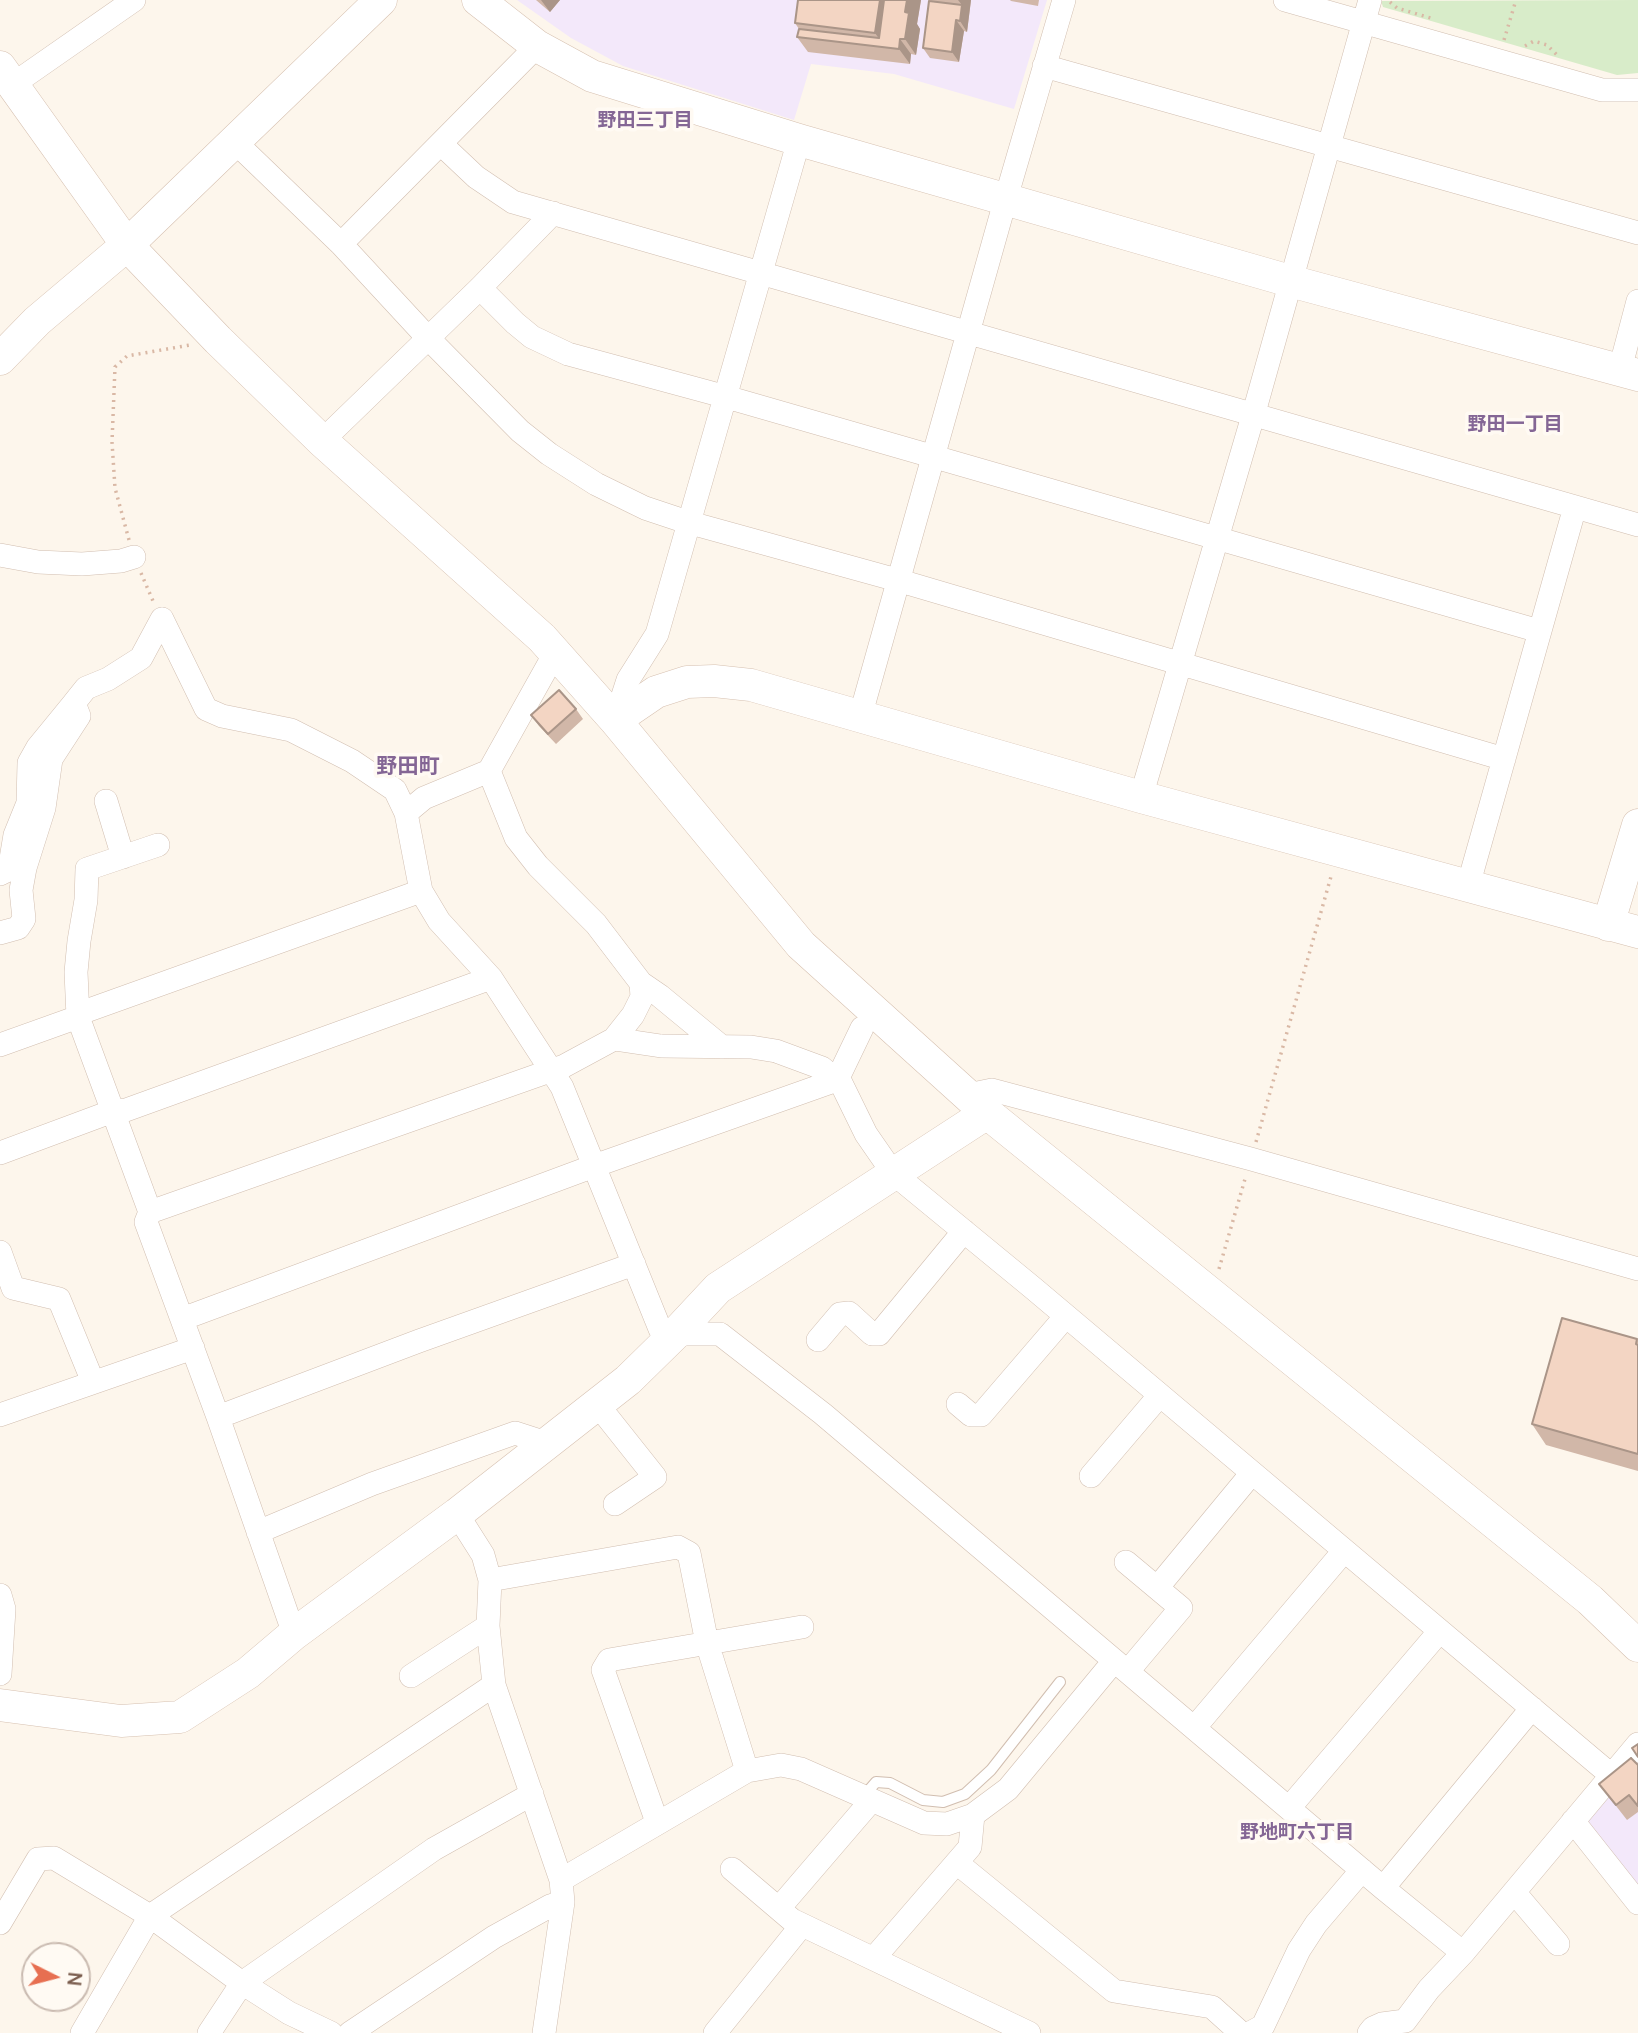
<!DOCTYPE html>
<html>
<head>
<meta charset="utf-8">
<style>
	body { margin:0 }
	#map { position:relative; width:1638px; height:2033px; overflow:hidden; background:#fdf6ec; font-family:Manrope,sans-serif }
	canvas { display:block }
	.north { position:absolute; left:21px; top:1942px; width:70px; height:70px; box-sizing:border-box; background:#fffaf3; border:2px solid #cabbb1; border-radius:50%; rotate:96deg; font-size:19px; font-weight:700; line-height:28px; text-align:center; color:#7a5c4d }
	.north::after { content:''; display:block; margin:auto; width:24px; height:32px; background:#e76f51; clip-path:polygon(50% 0,100% 100%,50% 72%,0 100%) }
</style>
</head>
<body>
<div id="map">
<canvas width="1638" height="2033"></canvas>
<div class="north">N</div>
</div>
<script>
const ctx = document.querySelector('canvas').getContext('2d');
ctx.lineJoin = 'round';
function fillPath(path, color) { ctx.fillStyle = color; ctx.fill(path, 'evenodd'); }
const shape = rows => new Path2D(rows.map(r => 'M' + r).join(''));
function stroke(path, color, width, dash) { ctx.strokeStyle = color; ctx.lineWidth = width; ctx.lineCap = dash ? 'butt' : 'round'; ctx.setLineDash(dash || []); ctx.stroke(path); }
function drawText(font, color, halo, rows, align = 'center') {
  ctx.font = font + ' Manrope,"Noto Sans JP",sans-serif'; ctx.lineWidth = 7; ctx.setLineDash([]); ctx.textBaseline = 'middle'; ctx.strokeStyle = halo; ctx.fillStyle = color; for (const [text, x, y, turn = 0] of rows) {
    ctx.save(); ctx.translate(x, y); ctx.rotate((+turn || 0) * Math.PI / 180); ctx.textAlign = isNaN(turn) ? turn : align; if (halo) ctx.strokeText(text, 0, 0); ctx.fillText(text, 0, 0); ctx.restore();
  }
}
const education = shape([
	[517,0,1047,0,1014,109,894,74,811,64,794,120,623,66,571,38],
	[1638,1757,1638,1884,1632,1883,1585,1824]
]);
const green = shape([
	[1638,0,1638,73,1617,75,1383,7,1381,1]
]);
const path = shape([
	[1390,2,1397,8,1434,19],
	[1504,40,1516,0],
	[1525,46,1534,41,1547,45,1557,55],
	[129,540,115,488,112,442,115,367,127,356,190,345],
	[141,573,153,601],
	[1256,1142,1332,873],
	[1219,1269,1245,1179]
]);
const lane = shape([
	[863,1797,876,1782,890,1783,923,1800,943,1802,965,1794,991,1770,1060,1682]
]);
const street = shape([
	[1285,0,1602,90,1638,90],
	[1044,66,1638,233],
	[12,85,134,0],
	[235,142,341,244,428,338,520,431,549,454,596,484,645,508,687,522,897,580,1504,759],
	[441,144,476,177,513,202,1638,525],
	[341,244,537,46],
	[480,288,515,323,532,337,568,354,723,396,1539,631],
	[1620,369,1638,301],
	[322,441,480,288,553,213],
	[0,555,38,562,82,564,121,561,134,557],
	[162,619,206,709,222,716,291,730,352,761,395,790,406,813,421,891,439,921,491,978,562,1087,660,1329,675,1334,720,1334,823,1414,1383,1888,1463,1953],
	[74,703,86,688,108,679,141,658,162,619],
	[860,717,1006,198,1064,0],
	[615,720,628,680,657,634,799,140],
	[1141,797,1253,416,1370,0],
	[106,801,123,857],
	[406,813,424,798,489,771],
	[0,874,6,871,11,859,15,835,28,803,29,763,38,747,74,703,79,716,51,759,44,808,25,868,21,890,24,919,18,928,0,933],
	[1468,886,1575,507],
	[641,983,660,996,722,1047],
	[862,1028,837,1080,841,1083,866,1134,893,1173,1033,1288,1611,1775],
	[0,1045,78,1017,76,972,79,941,86,900,87,869,158,845],
	[968,1095,992,1090,1251,1159,1638,1269],
	[0,1153,113,1111,126,1110,491,978],
	[150,1212,564,1066,614,1039,633,1015,642,997,641,983,596,924,538,866,516,838,489,771,555,653],
	[0,1252,13,1288,59,1299,93,1382],
	[182,1319,594,1166,837,1080,822,1068,776,1051,751,1047,661,1046,614,1039],
	[818,1340,840,1314,849,1313,872,1334,879,1334,964,1231],
	[597,1404,655,1477,615,1504],
	[958,1404,971,1415,981,1415,1066,1316],
	[0,1415,193,1348],
	[218,1417,419,1341,634,1264],
	[1091,1476,1160,1395],
	[457,1514,483,1555,490,1580,488,1626,494,1685,561,1880,563,1902,544,2033],
	[258,1532,372,1484,515,1433,546,1443],
	[1126,1562,1181,1608,1128,1671],
	[490,1580,678,1547,689,1553,707,1643,747,1771,561,1880],
	[1157,1588,1252,1473],
	[0,1595,4,1609,0,1674],
	[294,1634,218,1417,146,1222,150,1212,78,1017,86,1011,421,891],
	[411,1676,488,1626],
	[1195,1727,1344,1551],
	[747,1771,781,1765,801,1769,924,1823,947,1824,973,1815,1008,1789,1114,1661],
	[1289,1808,1439,1632],
	[1573,1821,1638,1903],
	[657,1822,603,1670,609,1660,802,1627],
	[957,1863,1114,1991,1212,2007,1241,2033],
	[732,1869,792,1920,1029,2033],
	[1383,1888,1532,1708],
	[1514,1892,1558,1944],
	[780,1907,871,1801],
	[0,1923,38,1859,54,1858,150,1916,242,1983,289,2013,331,2033],
	[874,1958,970,1847,973,1815],
	[82,2033,150,1916,494,1685],
	[209,2033,242,1983,434,1849,532,1794],
	[350,2033,494,1937,550,1906,563,1902],
	[715,2033,802,1925],
	[1250,2033,1263,2026,1299,1950,1316,1924,1362,1870],
	[1369,2033,1373,2028,1382,2024,1405,2021,1429,1989,1463,1953,1638,1744]
]);
const secondary = shape([
	[478,0,537,46,592,76,799,140,1290,281,1638,375],
	[0,67,127,245,218,340,322,441,542,638,615,720,801,945,987,1113,1590,1600,1638,1646],
	[0,359,37,321,127,245,381,0],
	[615,720,656,692,687,682,714,681,751,685,1141,797,1638,932],
	[1608,925,1638,825],
	[0,1705,121,1721,180,1717,248,1673,294,1634,457,1514,628,1380,675,1334,718,1288,987,1113]
]);
const wall = shape([
	[536,0,560,0,550,12],
	[798,0,921,0,917,24,920,29,916,55,911,54,910,64,808,52,797,37,799,29,795,23],
	[929,0,977,0,971,0,967,32,964,31,959,62,930,58,923,48],
	[1010,0,1039,0,1038,6,1011,1],
	[576,709,583,719,556,744,539,726,531,715],
	[1637,1339,1638,1341,1638,1471,1546,1445,1532,1424],
	[1638,1765,1638,1812,1627,1820,1599,1784]
]);
const shadedWall = shape([
	[541,0,560,0,550,12],
	[880,0,897,0,885,47,875,33],
	[907,0,921,0,917,24,920,29,916,55,905,39,905,12],
	[958,0,971,0,967,32,960,21,962,5],
	[956,20,964,31,959,62,952,52],
	[900,39,911,54,910,64,899,49]
]);
const building = shape([
	[798,0,880,0,875,33,795,23,798,0],
	[884,0,907,0,905,12,909,13,905,39,900,39,899,49,797,37,799,29,879,38,884,0],
	[929,1,962,5,960,21,956,20,952,52,923,48,929,1],
	[559,690,576,709,548,734,531,715,559,690],
	[1562,1318,1637,1339,1636,1344,1638,1345,1638,1454,1532,1424,1562,1318],
	[1638,1744,1638,1757,1632,1748,1638,1744],
	[1631,1758,1638,1765,1638,1806,1629,1795,1616,1805,1599,1784,1631,1758]
]);
const neighbourhoodNames = [
	["野田三丁目",645,121],
	["野田一丁目",1515,425],
	["野地町六丁目",1297,1833]
];
const quarterNames = [
	["野田町",408,767]
];
fillPath(education, '#f3e8fa');
fillPath(green, '#d8ecc9');
stroke(lane, '#d1beb0', 12);
stroke(street, '#d1beb0', 24);
stroke(secondary, '#d6c0b0', 33);
stroke(path, '#d9b8a5', 3.5, [2, 5]);
stroke(lane, '#fff', 10);
stroke(street, '#fff', 23);
stroke(secondary, '#fff', 32);
fillPath(wall, '#d1b7a8');
fillPath(shadedWall, '#aa9588');
fillPath(building, '#f3d5c3');
stroke(building, '#aa9588', 2);
drawText('bold 19px', '#846695', '#fffaf3', neighbourhoodNames);
drawText('bold 21px', '#846695', '#fffaf3', quarterNames);
</script>
</body>
</html>
